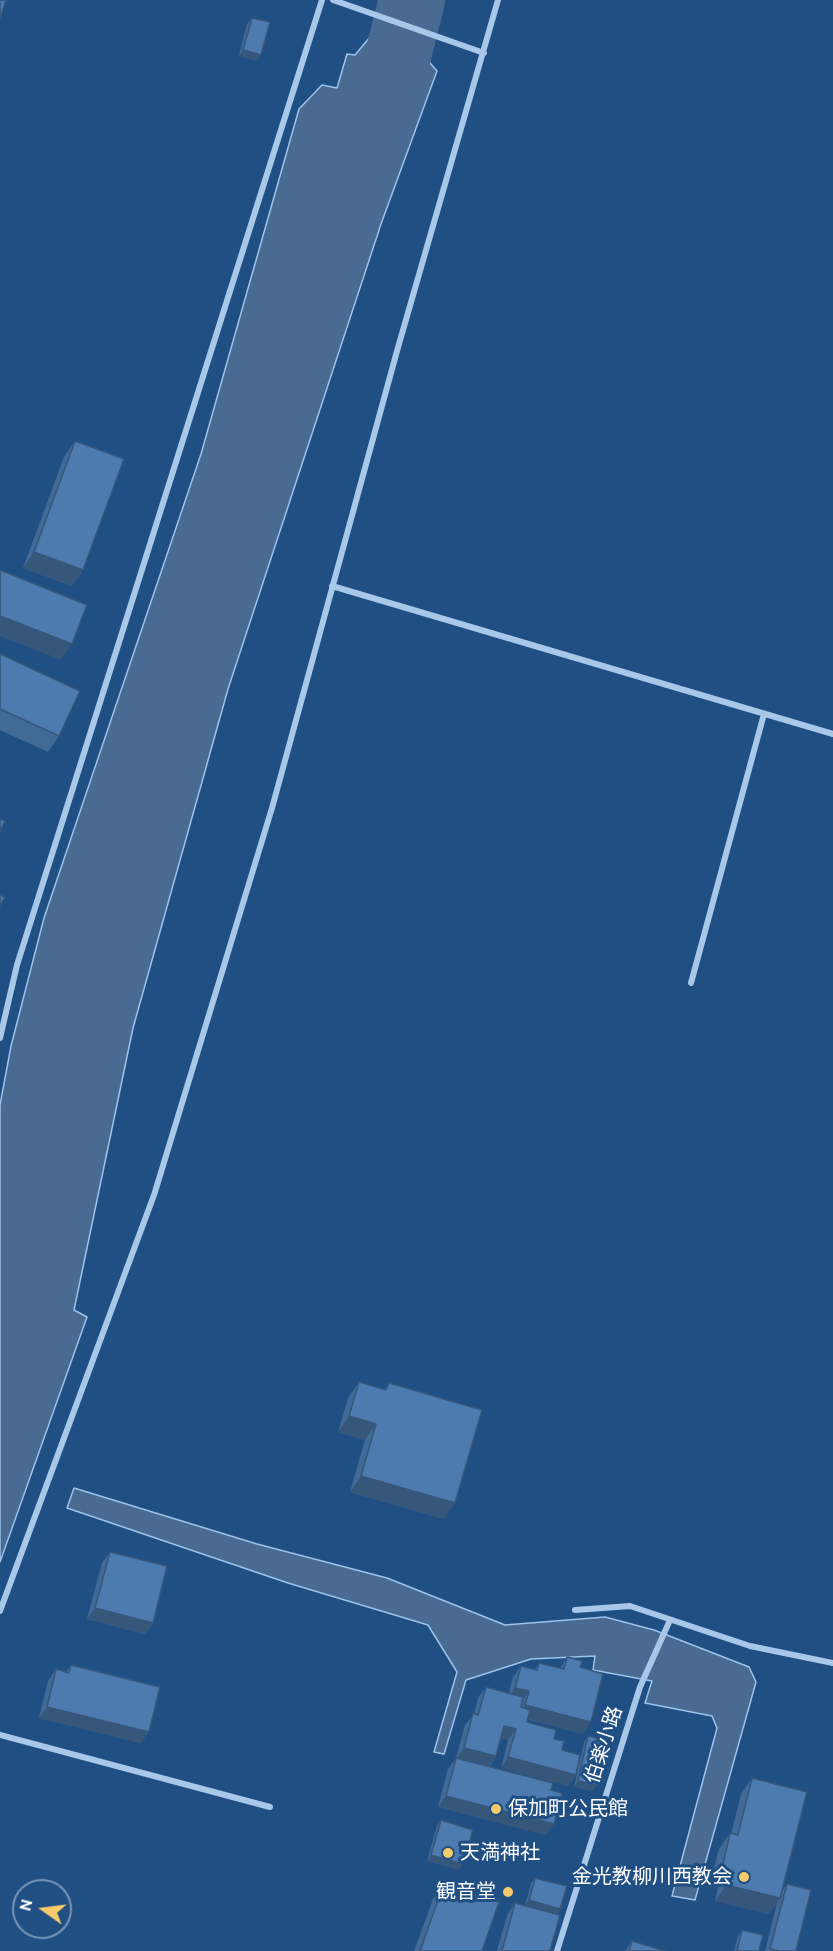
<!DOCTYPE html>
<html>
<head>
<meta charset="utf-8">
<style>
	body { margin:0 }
	#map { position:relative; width:833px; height:1951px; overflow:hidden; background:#204f84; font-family:Cabin,sans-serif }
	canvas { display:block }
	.north { position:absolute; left:12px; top:1879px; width:60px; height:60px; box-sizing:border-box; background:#204f84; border:2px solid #7995b5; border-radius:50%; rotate:284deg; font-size:16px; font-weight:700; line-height:24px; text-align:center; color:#fff }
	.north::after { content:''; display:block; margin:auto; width:21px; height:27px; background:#f6ca6a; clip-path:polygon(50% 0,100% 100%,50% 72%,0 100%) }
</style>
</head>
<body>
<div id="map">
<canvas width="833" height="1951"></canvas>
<div class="north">N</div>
</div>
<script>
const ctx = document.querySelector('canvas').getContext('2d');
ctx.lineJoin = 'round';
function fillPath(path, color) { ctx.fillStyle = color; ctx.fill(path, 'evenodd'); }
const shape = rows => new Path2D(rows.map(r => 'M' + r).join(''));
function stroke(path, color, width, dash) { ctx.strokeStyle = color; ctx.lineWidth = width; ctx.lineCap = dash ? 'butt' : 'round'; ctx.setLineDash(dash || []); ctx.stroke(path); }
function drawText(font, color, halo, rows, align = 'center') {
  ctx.font = font + ' Cabin,"Noto Sans JP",sans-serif'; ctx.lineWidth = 6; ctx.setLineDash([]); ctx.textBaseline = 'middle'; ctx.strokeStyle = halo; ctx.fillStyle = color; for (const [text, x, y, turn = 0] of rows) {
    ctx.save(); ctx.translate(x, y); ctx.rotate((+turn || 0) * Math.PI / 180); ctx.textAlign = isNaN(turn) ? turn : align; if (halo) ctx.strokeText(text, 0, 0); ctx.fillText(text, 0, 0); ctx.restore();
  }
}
const water = shape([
	[370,37,418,49,437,71,381,224,228,689,133,1028,74,1310,87,1317,0,1562,0,1105,11,1046,44,918,201,454,299,109,322,85,337,88,347,54,355,55,370,37],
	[74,1488,257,1544,387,1578,505,1625,605,1617,654,1630,749,1667,756,1682,695,1900,672,1896,717,1728,712,1716,645,1703,652,1681,593,1670,595,1656,531,1659,466,1680,444,1754,434,1752,457,1672,428,1625,288,1583,67,1508,74,1488]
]);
const river = shape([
	[373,132,392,79,412,0]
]);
const street = shape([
	[333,0,484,53],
	[332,586,833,734],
	[691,983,764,714],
	[0,1038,17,965,322,0],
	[575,1610,630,1606,750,1646,833,1663],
	[0,1611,154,1195,272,808,397,351,498,0],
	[0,1735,270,1807],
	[557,1951,640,1687,670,1620]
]);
const wall = shape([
	[252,18,257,61,239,56,247,24],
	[75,441,83,570,72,586,23,568,64,457],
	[0,654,59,736,48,752,0,730],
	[359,1382,384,1390,389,1383,444,1519,350,1492,365,1440,338,1432,348,1398],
	[110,1552,153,1623,145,1634,87,1619,102,1563],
	[567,1657,580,1667,583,1734,527,1719,527,1722,554,1739,562,1750,576,1775,568,1786,501,1768,508,1740,501,1738,496,1756,489,1767,551,1790,546,1835,438,1807,448,1769,456,1758,465,1725,474,1714,478,1698,486,1687,509,1693,513,1677,521,1666,535,1669,539,1663,560,1668],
	[71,1665,141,1743,39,1718,48,1681,56,1669,66,1672],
	[588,1736,593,1791,574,1787,584,1742],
	[752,1778,782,1891,787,1884,796,1951,765,1951,777,1903,769,1914,715,1901,718,1887,710,1885,719,1849,730,1833,731,1834,741,1794],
	[441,1820,459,1870,427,1861,437,1826],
	[535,1878,560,1909,557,1914,550,1951,497,1951,507,1915,515,1903,525,1906,531,1883],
	[444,1883,482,1951,414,1951,433,1899],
	[742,1930,759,1951,734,1951,738,1936],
	[632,1941,665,1951,625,1951]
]);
const shadedWall = shape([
	[243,50,261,55,257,61,239,56],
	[34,552,83,570,72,586,23,568],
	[0,616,72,644,61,660,0,636],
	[349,1416,376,1424,365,1440,338,1432],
	[361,1476,455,1503,444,1519,350,1492],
	[95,1608,153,1623,145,1634,87,1619],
	[515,1688,529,1691,521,1703,507,1699],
	[525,1705,591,1722,583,1734,517,1716],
	[47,1707,149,1732,141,1743,39,1718],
	[504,1726,516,1729,508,1740,496,1737],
	[464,1748,496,1756,488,1767,456,1759],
	[508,1757,576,1775,568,1786,501,1768],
	[578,1781,597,1785,593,1791,574,1787],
	[446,1796,554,1824,546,1835,438,1807],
	[431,1855,463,1864,459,1870,427,1861],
	[722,1869,729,1871,718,1887,710,1885],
	[726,1885,780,1898,769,1914,715,1901],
	[529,1900,560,1909,556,1915,524,1906]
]);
const building = shape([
	[0,0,6,0,0,19,0,0],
	[252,18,270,22,261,55,243,50,252,18],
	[75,441,124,459,83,570,34,552,75,441],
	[0,570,87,605,72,644,0,616,0,570],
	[0,654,80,691,59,736,0,709,0,654],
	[0,819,5,821,0,832,0,819],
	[0,895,5,897,0,906,0,895],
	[359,1382,386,1390,389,1383,482,1410,455,1503,361,1476,376,1424,349,1416,359,1382],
	[110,1552,167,1566,153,1623,95,1608,110,1552],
	[567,1657,583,1661,580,1667,603,1674,591,1722,525,1705,529,1691,515,1688,521,1666,537,1670,539,1663,564,1669,567,1657],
	[71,1665,160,1687,149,1732,47,1707,56,1669,69,1673,71,1665],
	[486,1687,523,1697,521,1707,530,1710,527,1722,556,1730,554,1739,564,1741,562,1750,580,1755,576,1775,508,1757,516,1729,504,1726,496,1756,464,1748,473,1713,478,1715,486,1687],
	[588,1736,608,1741,597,1785,578,1781,588,1736],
	[456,1758,553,1783,551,1790,562,1793,554,1824,446,1796,456,1758],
	[752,1778,807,1792,780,1898,726,1885,729,1871,722,1869,730,1833,738,1835,752,1778],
	[441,1820,473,1830,463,1864,431,1855,441,1820],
	[535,1878,567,1886,560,1909,529,1900,535,1878],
	[444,1883,499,1902,482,1951,420,1951,444,1883],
	[787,1884,811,1890,796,1951,779,1951,770,1949,787,1884],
	[515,1903,560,1915,550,1951,502,1951,515,1903],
	[742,1930,763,1935,759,1951,737,1951,742,1930],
	[632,1941,665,1951,629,1951,632,1941]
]);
const markers = [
	[496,1809,6,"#f6ca6a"],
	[448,1853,6,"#f6ca6a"],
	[744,1877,6,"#f6ca6a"],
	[508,1892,6,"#f6ca6a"]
];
const streetNames = [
	["伯楽小路",604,1745,-72]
];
const poiNames = [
	["保加町公民館",508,1809],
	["天満神社",460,1853],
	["金光教柳川西教会",732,1877,"right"],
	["観音堂",496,1892,"right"]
];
fillPath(water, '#496a91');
stroke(water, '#9cc3ea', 1.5);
stroke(river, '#496a91', 66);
stroke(street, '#a9c8e9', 6);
fillPath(wall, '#426a96');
fillPath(shadedWall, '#36567a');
fillPath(building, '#4d7baf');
stroke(building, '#36567a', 1.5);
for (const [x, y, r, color] of markers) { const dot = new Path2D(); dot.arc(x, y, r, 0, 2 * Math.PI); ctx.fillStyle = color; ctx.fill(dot); stroke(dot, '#204f84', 2); }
drawText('20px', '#fff', '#204f84', streetNames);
drawText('20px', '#fff', '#204f84', poiNames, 'left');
</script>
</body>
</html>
